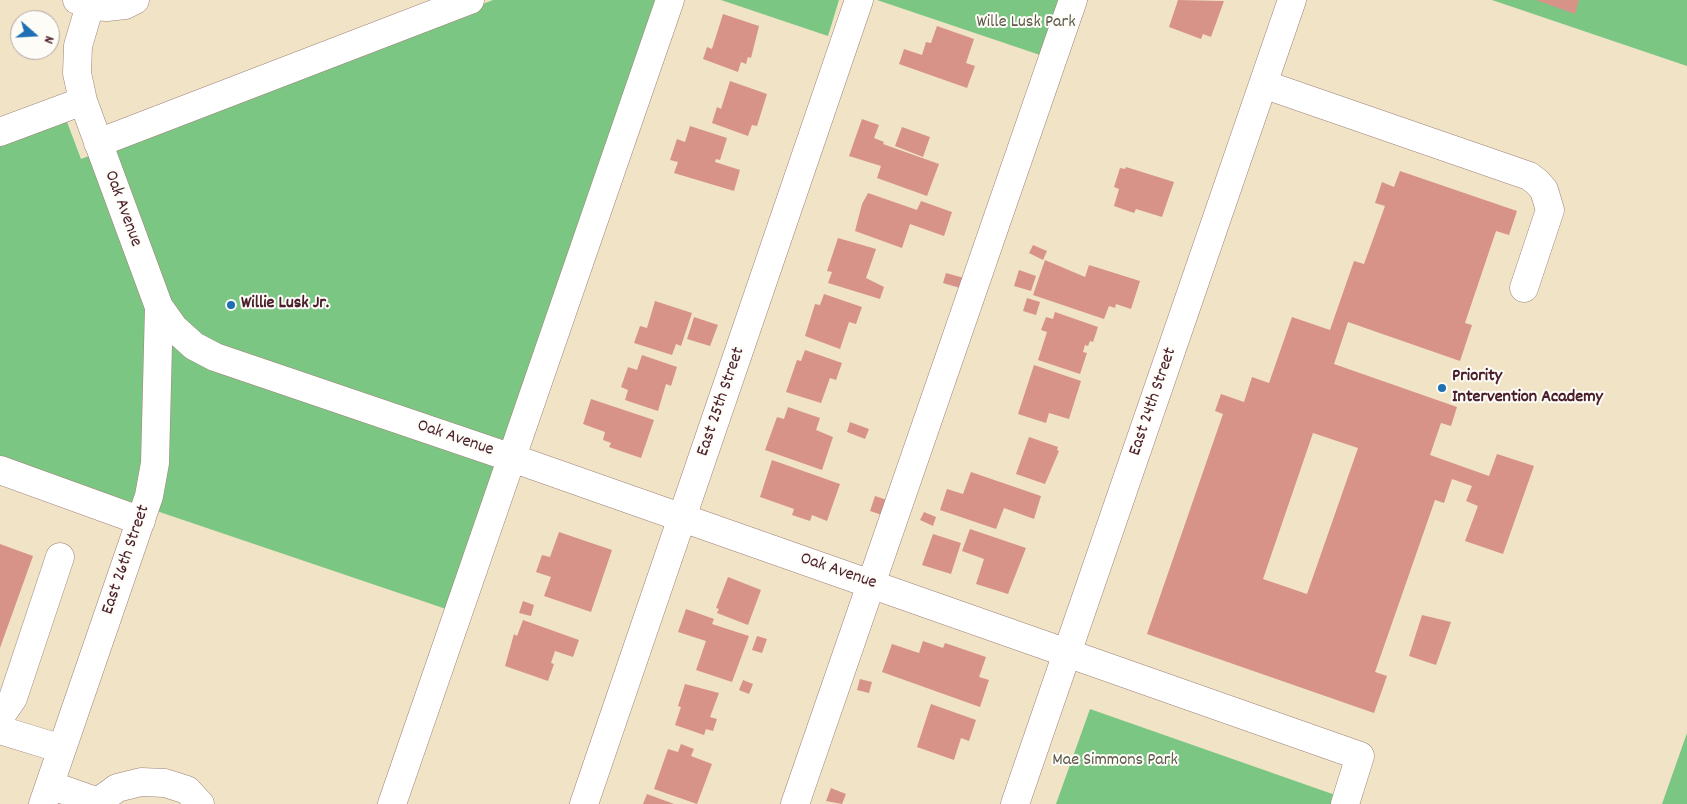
<!DOCTYPE html>
<html>
<head>
<meta charset="utf-8">
<style>
	body { margin:0 }
	#map { position:relative; width:1687px; height:804px; overflow:hidden; background:#f1e3c6; font-family:Dekko,sans-serif }
	canvas { display:block }
	.north { position:absolute; left:10px; top:10px; width:50px; height:50px; box-sizing:border-box; background:#fdfcf7; border:1px solid #b5a4a5; border-radius:50%; rotate:109deg; font-size:14px; font-weight:700; line-height:20px; text-align:center; color:#4a1f2b }
	.north::after { content:''; display:block; margin:auto; width:18px; height:22px; background:#1f6fb2; clip-path:polygon(50% 0,100% 100%,50% 72%,0 100%) }
</style>
</head>
<body>
<div id="map">
<canvas width="1687" height="804"></canvas>
<div class="north">N</div>
</div>
<script>
const ctx = document.querySelector('canvas').getContext('2d');
ctx.lineJoin = 'round';
function fillPath(path, color) { ctx.fillStyle = color; ctx.fill(path, 'evenodd'); }
const shape = rows => new Path2D(rows.map(r => 'M' + r).join(''));
function stroke(path, color, width, dash) { ctx.strokeStyle = color; ctx.lineWidth = width; ctx.lineCap = dash ? 'butt' : 'round'; ctx.setLineDash(dash || []); ctx.stroke(path); }
function drawText(font, color, halo, rows, align = 'center') {
  ctx.font = font + ' Dekko,sans-serif'; ctx.lineWidth = 4; ctx.setLineDash([]); ctx.textBaseline = 'middle'; ctx.strokeStyle = halo; ctx.fillStyle = color; for (const [text, x, y, turn = 0] of rows) {
    ctx.save(); ctx.translate(x, y); ctx.rotate((+turn || 0) * Math.PI / 180); ctx.textAlign = isNaN(turn) ? turn : align; if (halo) ctx.strokeText(text, 0, 0); ctx.fillText(text, 0, 0); ctx.restore();
  }
}
const green = shape([
	[493,0,662,0,452,611,0,458,0,139,64,114,81,159],
	[721,0,839,0,828,36],
	[877,0,1063,0,1043,56],
	[1492,0,1687,0,1687,66],
	[1090,709,1361,804,1056,804],
	[1687,733,1687,804,1662,804]
]);
const building = shape([
	[1178,0,1224,1,1211,37,1203,34,1201,39,1169,27],
	[1536,0,1579,0,1575,14],
	[723,14,759,26,751,58,748,57,746,64,741,62,738,72,703,59,707,47,712,49],
	[937,26,974,39,966,63,975,66,967,88,899,64,904,49,922,55,926,42,931,43],
	[730,81,767,94,757,126,752,125,748,136,712,123,717,107,721,109],
	[862,119,879,125,874,138,884,142,883,144,939,164,927,196,877,178,881,166,849,156],
	[690,126,727,138,720,160,716,159,715,162,740,170,734,191,674,173,678,162,670,160,677,139,685,142],
	[902,127,930,137,923,157,895,146],
	[1126,167,1174,182,1162,217,1136,209,1134,213,1114,206,1119,189,1114,187,1120,168,1125,169],
	[1400,171,1517,211,1509,235,1496,231,1465,323,1472,325,1460,361,1348,322,1334,364,1457,407,1451,426,1441,423,1430,455,1489,476,1497,454,1534,466,1503,554,1465,541,1478,506,1466,501,1472,486,1452,479,1444,503,1435,500,1375,672,1387,676,1374,713,1147,634,1223,414,1215,411,1221,394,1244,402,1252,377,1269,383,1292,317,1330,330,1354,261,1364,264,1385,206,1375,203,1382,182,1394,187],
	[1313,433,1358,448,1307,594,1263,579],
	[868,193,917,210,921,201,952,212,944,236,910,224,902,248,855,231,862,204],
	[838,238,876,249,866,278,884,287,880,299,828,283,832,272,827,271],
	[1033,245,1047,251,1043,260,1029,253],
	[1045,260,1085,277,1089,265,1140,281,1131,309,1116,304,1115,308,1109,306,1104,319,1033,295],
	[1019,270,1036,276,1031,291,1014,286],
	[946,273,964,278,960,288,943,283],
	[824,294,862,307,856,324,849,322,840,349,805,336,815,304,820,305],
	[1027,298,1040,302,1036,315,1023,311],
	[655,301,692,313,681,346,676,344,672,355,634,343,640,326,647,328],
	[1055,312,1098,327,1093,342,1090,341,1088,346,1085,345,1083,352,1087,353,1080,374,1038,360,1047,332,1041,330,1046,317,1053,319],
	[694,317,718,325,710,346,687,339],
	[805,350,842,363,836,380,830,378,821,403,786,392,797,360,801,361],
	[642,355,677,367,671,386,666,384,658,411,625,400,628,390,621,387,628,367,637,370],
	[1034,365,1081,381,1069,419,1049,413,1046,423,1018,414],
	[591,399,654,420,641,458,609,447,611,443,603,440,605,432,583,424],
	[788,407,820,418,816,430,833,437,822,470,765,450,777,417,784,419],
	[850,422,869,429,865,439,847,432],
	[1029,437,1058,447,1057,450,1059,451,1045,484,1016,474],
	[772,460,840,484,827,521,812,515,810,521,792,515,794,509,760,497],
	[971,472,1041,496,1034,519,1004,508,996,529,940,510,947,489,963,494],
	[875,496,890,501,885,516,870,511],
	[924,512,936,517,933,526,920,520],
	[970,529,1026,548,1008,594,976,584,984,559,962,551],
	[559,532,612,550,591,612,544,596,551,577,536,572,542,555,550,557],
	[933,534,961,543,951,574,922,565],
	[0,544,33,556,0,648],
	[728,577,761,590,748,625,717,613,719,609,716,608],
	[523,601,534,605,531,616,519,613],
	[686,609,714,619,712,624,749,636,732,682,696,670,706,641,678,632],
	[1422,615,1451,622,1436,665,1409,656],
	[523,620,579,640,573,657,555,651,551,663,554,664,548,681,505,666,514,634,517,636],
	[757,636,767,639,762,653,752,650],
	[923,641,943,648,945,643,986,657,979,677,989,680,980,707,882,672,892,644,919,653],
	[860,679,872,682,869,693,857,690],
	[743,680,753,684,749,694,739,690],
	[685,684,719,693,710,717,717,719,713,731,706,729,704,735,675,725,681,707,678,706],
	[931,704,976,720,969,741,961,738,954,760,917,747],
	[681,744,694,749,691,756,712,764,697,804,654,789,668,749,678,752],
	[831,788,846,794,842,804,826,801],
	[647,794,674,804,643,804]
]);
const minor = shape([
	[77,0,95,6,107,7,125,5,135,0],
	[90,5,78,46,77,73,83,101,159,307,174,328,194,346,215,357,512,458,1360,756,1345,804],
	[1263,84,1529,176,1537,182,1544,190,1550,210,1524,288],
	[0,132,83,101],
	[98,143,470,0],
	[0,470,141,521],
	[0,717,13,698,60,557],
	[0,730,62,749],
	[50,785,98,802,98,804],
	[98,802,117,788,141,782,165,783,187,790,200,804],
	[43,804,149,496,155,463,159,307],
	[392,804,670,0],
	[584,804,859,0],
	[795,804,1073,0],
	[1015,804,1292,0]
]);
const markers = [
	[231,305,5,"#1f6fb2"],
	[1442,388,5,"#1f6fb2"]
];
const parkNames = [
	["Wille Lusk Park",1026,24],
	["Mae Simmons Park",1115,762]
];
const streetNames = [
	["Oak Avenue",122,209,70],
	["East 25th Street",722,402,-71],
	["East 24th Street",1154,402,-71],
	["Oak Avenue",455,439,19],
	["East 26th Street",127,560,-71],
	["Oak Avenue",838,572,19]
];
const poiNames = [
	["Willie Lusk Jr.",241,305],
	["Priority",1452,378],
	["Intervention Academy",1452,399]
];
fillPath(green, '#7cc684');
fillPath(building, '#d89389');
stroke(minor, '#9e8178', 29);
stroke(minor, '#fff', 28);
for (const [x, y, r, color] of markers) { const dot = new Path2D(); dot.arc(x, y, r, 0, 2 * Math.PI); ctx.fillStyle = color; ctx.fill(dot); stroke(dot, '#fdfcf7', 2); }
drawText('18px', '#5c594a', '#fdfcf7', parkNames);
drawText('18px', '#4a1f2b', '#fdfcf7', streetNames);
drawText('bold 18px', '#4a1f2b', '#fdfcf7', poiNames, 'left');
</script>
</body>
</html>
